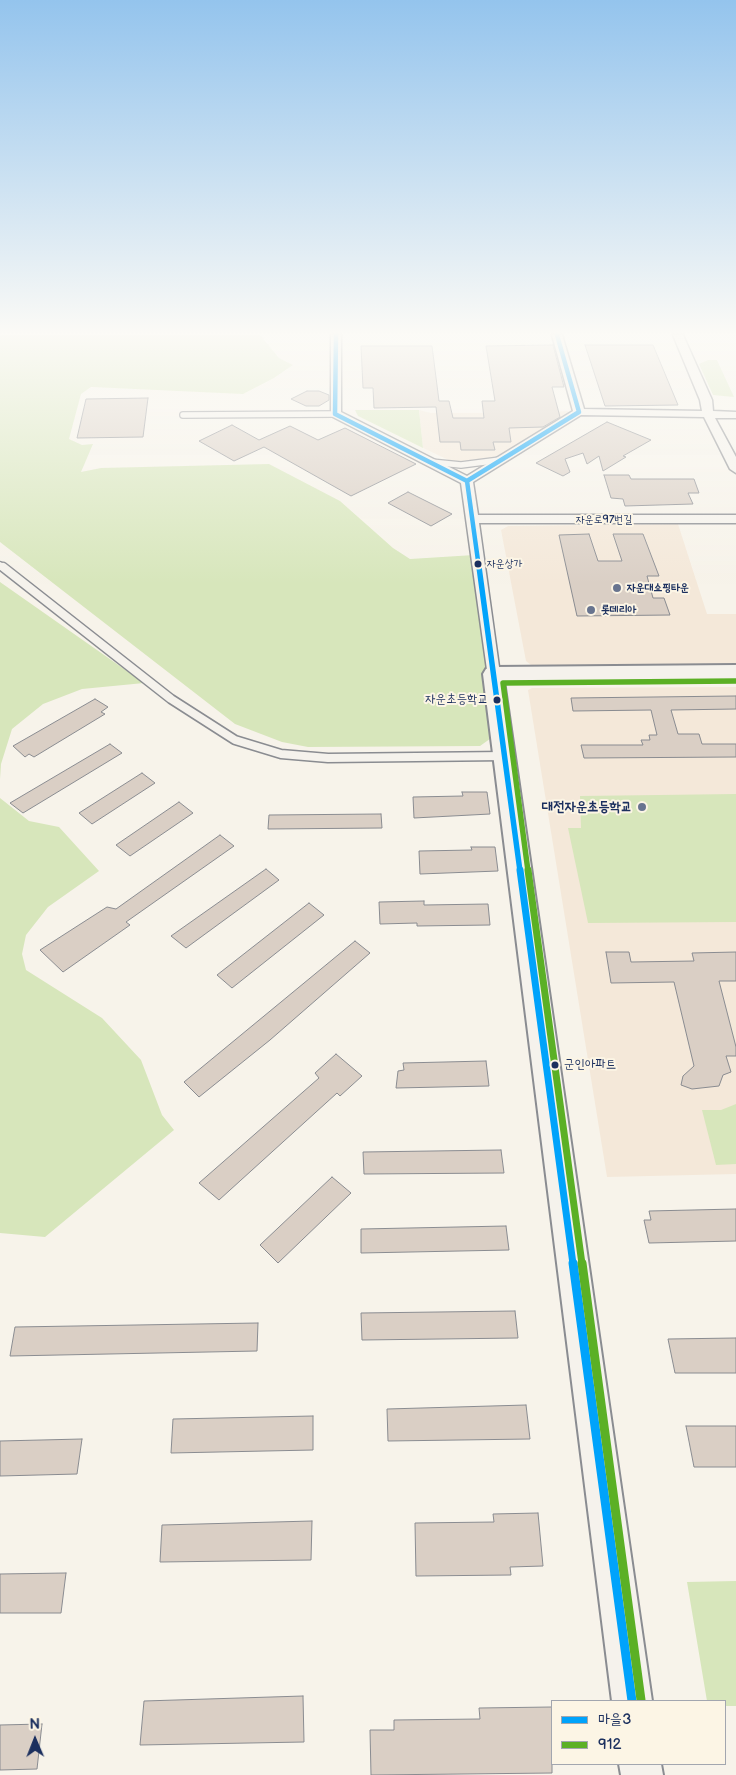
<!DOCTYPE html>
<html>
<head>
<meta charset="utf-8">
<style>
	body { margin:0 }
	#map { position:relative; width:736px; height:1775px; overflow:hidden; background:#f7f3ea; font-family:"Balsamiq Sans","Poor Story",sans-serif }
	canvas { display:block }
	.legend { position:absolute; left:551px; top:1700px; width:175px; height:65px; box-sizing:border-box; background:#fcf5e5; border:1px solid #a2a6af; margin:0; padding:6px 9px; list-style:none; font-size:15px; color:#1b2f5e }
	.legend li { display:flex; align-items:center; gap:10px; height:25px }
	.legend b { width:25px; border:1px solid #a2a6af }
	.north { position:absolute; left:10px; top:1715px; width:50px; height:50px; -webkit-text-stroke:4px #fcf5e5; paint-order:stroke; rotate:359deg; font-size:14px; font-weight:700; line-height:20px; text-align:center; color:#1b2f5e }
	.north::after { content:''; display:block; margin:auto; width:18px; height:22px; background:#1b2f5e; clip-path:polygon(50% 0,100% 100%,50% 72%,0 100%) }
</style>
</head>
<body>
<div id="map">
<canvas width="736" height="1775"></canvas>
<ul class="legend">
<li><b style="height:6px;background:#00a3fb"></b>마을3</li>
<li><b style="height:6px;background:#5bb025"></b>912</li>
</ul>
<div class="north">N</div>
</div>
<script>
const ctx = document.querySelector('canvas').getContext('2d');
ctx.lineJoin = 'round';
function fillPath(path, color) { ctx.fillStyle = color; ctx.fill(path, 'evenodd'); }
const shape = rows => new Path2D(rows.map(r => 'M' + r).join(''));
function stroke(path, color, width, dash) { ctx.strokeStyle = color; ctx.lineWidth = width; ctx.lineCap = dash ? 'butt' : 'round'; ctx.setLineDash(dash || []); ctx.stroke(path); }
function drawText(font, color, halo, rows, align = 'center') {
  ctx.font = font + ' "Balsamiq Sans","Poor Story",sans-serif'; ctx.lineWidth = 4; ctx.setLineDash([]); ctx.textBaseline = 'middle'; ctx.strokeStyle = halo; ctx.fillStyle = color; for (const [text, x, y, turn = 0] of rows) {
    ctx.save(); ctx.translate(x, y); ctx.rotate((+turn || 0) * Math.PI / 180); ctx.textAlign = isNaN(turn) ? turn : align; if (halo) ctx.strokeText(text, 0, 0); ctx.fillText(text, 0, 0); ctx.restore();
  }
}
const built = shape([
	[419,410,431,413,518,413,568,411,570,418,492,464,473,466,455,463,423,448],
	[678,524,707,614,736,614,736,665,531,665,526,661,501,530,508,526],
	[736,687,736,1174,607,1177,528,690,532,688]
]);
const green = shape([
	[0,335,260,335,279,358,293,365,274,378,243,394,91,387,81,394,69,439,82,445,93,444,81,472,101,468,269,464,340,501,393,548,410,559,474,555,494,736,480,746,308,747,282,742,235,724,0,542],
	[708,360,717,360,734,397,713,395,699,364],
	[355,410,419,410,423,448,358,416],
	[0,582,144,683,82,689,43,704,12,729,1,764,0,779],
	[736,794,736,922,588,923,568,828,581,828,580,796],
	[0,798,29,821,59,827,99,871,48,907,26,935,22,954,26,970,102,1018,141,1060,162,1115,174,1130,45,1237,0,1233],
	[736,1104,736,1164,716,1165,702,1110,721,1110],
	[736,1581,736,1706,725,1706,725,1701,707,1701,687,1582]
]);
const building = shape([
	[553,345,564,387,552,387,560,417,543,427,509,428,511,442,493,442,495,450,461,450,460,442,440,442,436,407,374,408,373,388,363,388,361,346,432,346,439,401,449,401,453,418,484,418,482,401,495,401,486,346,553,345],
	[585,345,653,345,678,405,605,406,585,345],
	[307,391,319,391,329,395,329,400,319,406,306,406,291,399,307,391],
	[148,398,143,437,77,438,86,399,148,398],
	[607,422,651,440,623,456,626,457,603,471,599,456,587,464,583,453,565,459,570,472,563,476,536,463,607,422],
	[232,425,259,440,290,426,318,440,345,428,416,464,351,496,264,447,234,461,199,441,232,425],
	[604,475,629,475,631,479,694,479,699,493,688,493,693,504,625,506,623,499,611,498,604,475],
	[408,492,452,514,431,526,388,503,408,492],
	[589,534,598,561,622,561,613,534,643,534,659,576,647,576,653,598,664,598,670,615,577,616,559,535,589,534],
	[736,696,736,709,671,710,678,734,699,734,702,744,736,744,736,757,584,758,581,745,643,745,641,740,650,740,649,735,657,735,651,710,573,711,571,698,736,696],
	[95,699,108,707,101,712,105,714,34,757,29,754,25,757,13,746,95,699],
	[110,744,122,753,23,813,10,803,110,744],
	[142,773,155,783,92,824,79,813,142,773],
	[462,792,487,792,490,814,414,818,413,797,463,796,462,792],
	[179,802,193,813,130,856,116,845,179,802],
	[381,814,382,828,268,829,269,815,381,814],
	[220,835,234,846,126,922,130,925,63,972,40,950,107,907,116,909,220,835],
	[471,847,495,847,498,871,420,874,419,851,472,850,471,847],
	[266,869,279,880,186,948,171,936,266,869],
	[424,901,424,905,488,904,490,925,417,926,417,923,380,924,379,902,424,901],
	[309,903,324,915,232,988,217,975,309,903],
	[355,941,370,953,270,1040,199,1097,184,1082,355,941],
	[606,952,629,952,631,962,694,961,692,953,736,952,736,981,719,981,736,1047,736,1056,726,1056,731,1072,723,1075,719,1086,692,1089,681,1085,683,1076,694,1066,674,982,611,983,606,952],
	[336,1054,362,1076,340,1096,337,1093,219,1200,199,1183,319,1078,315,1073,336,1054],
	[486,1061,489,1086,396,1088,398,1071,404,1070,403,1063,486,1061],
	[501,1150,504,1173,364,1174,363,1152,501,1150],
	[332,1177,351,1193,278,1263,260,1245,332,1177],
	[736,1209,736,1241,649,1243,644,1220,651,1220,649,1211,736,1209],
	[506,1226,509,1250,361,1253,361,1229,506,1226],
	[515,1311,518,1338,362,1340,361,1313,515,1311],
	[258,1323,257,1351,10,1356,15,1327,258,1323],
	[736,1338,736,1373,675,1373,668,1339,736,1338],
	[526,1405,530,1439,388,1441,387,1409,526,1405],
	[313,1416,313,1450,171,1453,173,1419,313,1416],
	[686,1426,736,1426,736,1467,694,1467,686,1426],
	[82,1439,77,1474,0,1476,0,1441,82,1439],
	[538,1513,543,1566,510,1567,511,1575,416,1576,415,1523,494,1522,493,1514,538,1513],
	[312,1521,311,1560,160,1562,162,1525,312,1521],
	[66,1573,61,1613,0,1613,0,1574,66,1573],
	[303,1696,304,1742,140,1745,144,1701,303,1696],
	[552,1707,552,1773,371,1775,370,1730,394,1730,394,1720,480,1719,479,1708,552,1707],
	[42,1724,37,1769,0,1770,0,1725,42,1724]
]);
const laneFar1 = shape([
	[183,415,335,414],
	[431,462,461,465,500,460],
	[0,565,4,568]
]);
const lane = shape([
	[3,567,171,699,235,740,281,754,328,758,504,756]
]);
const street = shape([
	[331,335,341,335,341,412,467,476,573,411,552,335,562,335,584,409,702,411,700,400,673,335,683,335,712,400,713,411,736,412,736,418,715,418,736,457,736,473,730,469,704,417,581,415,473,482,478,515,736,515,736,523,479,523,500,674,498,677,488,677,461,483,331,416,331,335]
]);
const secondary = shape([
	[736,665,736,679,504,681,652,1701,612,1701,483,674,486,669,493,667,736,665],
	[619,1764,661,1764,663,1775,621,1775,619,1764]
]);
const bus1Far3 = shape([
	[336,335,335,414,467,481],
	[467,481,479,568],
	[467,481,579,412,557,335]
]);
const bus1Far2 = shape([
	[479,567,520,871]
]);
const bus1Far1 = shape([
	[520,870,573,1264]
]);
const bus1 = shape([
	[573,1263,632,1701]
]);
const bus2Far2 = shape([
	[528,871,503,683,736,681]
]);
const bus2Far1 = shape([
	[528,870,582,1264]
]);
const bus2 = shape([
	[582,1263,641,1700]
]);
const markers = [
	[478,564,4.5,"#1b2f5e"],
	[617,588,5,"#68748f"],
	[591,610,5,"#68748f"],
	[497,700,4.5,"#1b2f5e"],
	[642,807,5,"#68748f"],
	[555,1065,4.5,"#1b2f5e"]
];
const farStreetnames = [
	["자운로97번길",604,520]
];
const farBusnames = [
	["자운상가",487,564]
];
const farPoinames = [
	["자운대쇼핑타운",627,588],
	["롯데리아",601,610]
];
const busNames = [
	["자운초등학교",488,700],
	["군인아파트",564,1065,"left"]
];
const poiNames = [
	["대전자운초등학교",632,807]
];
fillPath(built, '#f4e8d9');
fillPath(green, '#d7e6bb');
fillPath(building, '#dacfc5');
stroke(building, '#8a8c91', 1);
stroke(laneFar1, '#8a8c91', 8);
stroke(lane, '#8a8c91', 11);
stroke(street, '#8a8c91', 3);
stroke(secondary, '#8a8c91', 4);
stroke(laneFar1, '#f5f2ec', 5.5);
stroke(lane, '#f5f2ec', 8);
fillPath(street, '#f5f2ec');
fillPath(secondary, '#f5f2ec');
stroke(bus1Far3, '#00a3fb', 4.5);
stroke(bus1Far2, '#00a3fb', 5.5);
stroke(bus1Far1, '#00a3fb', 7);
stroke(bus1, '#00a3fb', 9);
stroke(bus2Far2, '#5bb025', 5.5);
stroke(bus2Far1, '#5bb025', 7);
stroke(bus2, '#5bb025', 9);
const sky = ctx.createLinearGradient(0, 0, 0, 584);
sky.addColorStop(0, '#94c4ed');
sky.addColorStop(0.57, '#fbfaf6');
sky.addColorStop(1, '#fbfaf600');
ctx.fillStyle = sky;
ctx.fillRect(0, 0, 736, 584);
for (const [x, y, r, color] of markers) { const dot = new Path2D(); dot.arc(x, y, r, 0, 2 * Math.PI); ctx.fillStyle = color; ctx.fill(dot); stroke(dot, '#fcf5e5', 2); }
drawText('11px', '#1b2f5e', '#fcf5e5', farStreetnames);
drawText('11px', '#1b2f5e', '#fcf5e5', farBusnames, 'left');
drawText('bold 11px', '#1b2f5e', '#fcf5e5', farPoinames, 'left');
drawText('13px', '#1b2f5e', '#fcf5e5', busNames, 'right');
drawText('bold 14px', '#1b2f5e', '#fcf5e5', poiNames, 'right');
</script>
</body>
</html>
